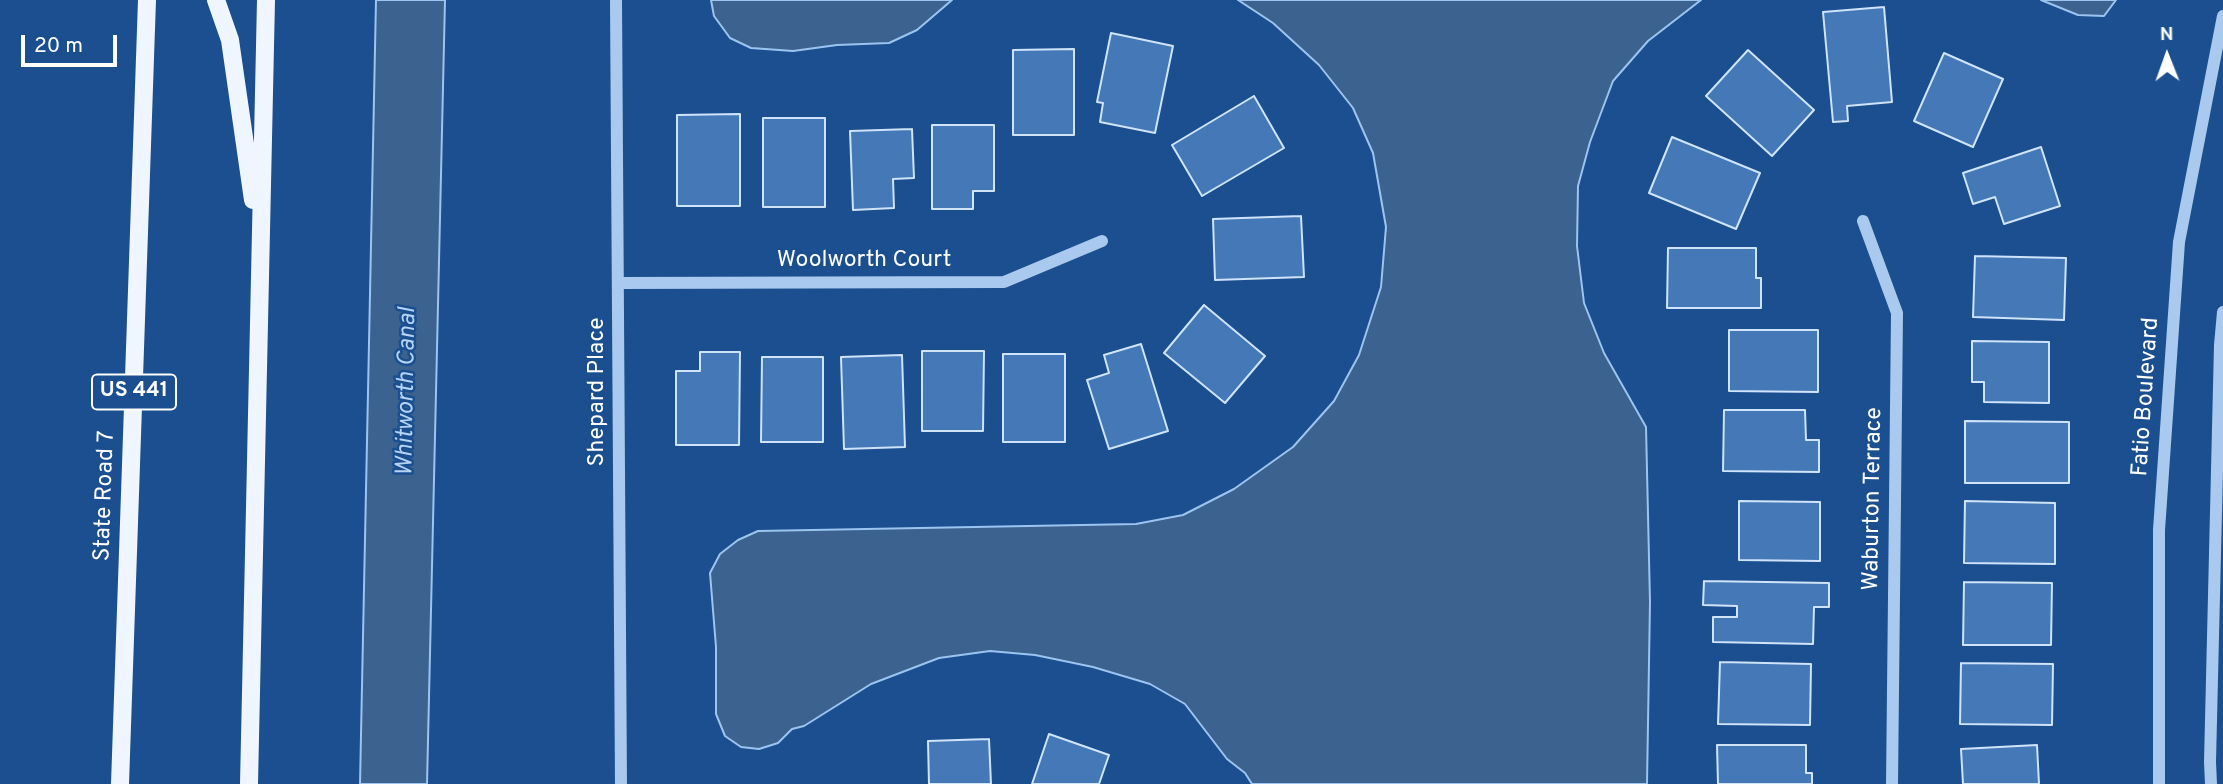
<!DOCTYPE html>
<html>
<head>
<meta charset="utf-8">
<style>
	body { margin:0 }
	#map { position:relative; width:2223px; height:784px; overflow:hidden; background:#1b4f8f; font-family:Overpass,sans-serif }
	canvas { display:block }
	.north { position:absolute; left:2132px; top:21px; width:70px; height:70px; -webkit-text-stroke:5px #1b4f8f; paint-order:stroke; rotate:359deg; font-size:19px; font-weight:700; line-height:28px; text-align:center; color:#fff }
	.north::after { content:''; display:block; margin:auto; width:24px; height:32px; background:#fff; clip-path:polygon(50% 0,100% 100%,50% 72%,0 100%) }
	.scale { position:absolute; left:21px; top:35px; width:96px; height:32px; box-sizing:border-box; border:4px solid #fff; border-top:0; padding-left:9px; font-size:21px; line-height:24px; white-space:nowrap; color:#fff; -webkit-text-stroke:5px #1b4f8f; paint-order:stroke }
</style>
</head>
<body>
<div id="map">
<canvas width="2223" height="784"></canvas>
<div class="north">N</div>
<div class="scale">20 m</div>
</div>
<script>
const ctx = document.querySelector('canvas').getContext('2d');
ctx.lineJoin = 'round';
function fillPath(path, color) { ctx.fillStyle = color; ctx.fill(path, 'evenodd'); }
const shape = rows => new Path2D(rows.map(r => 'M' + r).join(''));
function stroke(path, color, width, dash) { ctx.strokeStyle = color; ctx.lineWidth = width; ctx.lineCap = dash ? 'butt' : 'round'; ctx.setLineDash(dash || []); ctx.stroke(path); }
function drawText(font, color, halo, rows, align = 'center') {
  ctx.font = font + ' Overpass,sans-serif'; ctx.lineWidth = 5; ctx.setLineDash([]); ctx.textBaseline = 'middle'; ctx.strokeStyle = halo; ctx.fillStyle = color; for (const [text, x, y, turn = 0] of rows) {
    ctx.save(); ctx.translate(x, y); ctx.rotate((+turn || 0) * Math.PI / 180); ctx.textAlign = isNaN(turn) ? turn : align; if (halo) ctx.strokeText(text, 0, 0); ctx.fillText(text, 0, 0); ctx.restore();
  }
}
const water = shape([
	[376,0,445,0,427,784,360,784,376,0],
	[711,0,952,0,917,30,889,43,837,45,793,51,751,48,730,38,714,16,711,0],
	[1238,0,1701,0,1648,41,1613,81,1590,142,1578,186,1577,246,1584,303,1604,353,1646,427,1650,602,1647,784,1252,784,1245,773,1227,759,1185,704,1150,684,1093,667,1035,655,990,651,939,658,871,684,804,726,792,729,778,743,759,749,741,747,725,736,716,714,716,647,710,573,720,554,738,540,758,531,1136,524,1183,515,1234,489,1293,447,1334,401,1359,355,1381,287,1386,227,1373,153,1353,108,1319,65,1273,23,1238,0],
	[2041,0,2116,0,2104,16,2078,15,2041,0]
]);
const building = shape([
	[1884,7,1892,102,1847,106,1848,121,1833,122,1823,12,1884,7],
	[1111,33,1173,46,1155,133,1100,122,1103,103,1097,102,1111,33],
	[1074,49,1074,135,1013,135,1013,50,1074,49],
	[1748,50,1814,110,1772,156,1706,96,1748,50],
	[1944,53,2003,79,1973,147,1914,121,1944,53],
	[1254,96,1284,148,1202,196,1172,145,1254,96],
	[740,114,740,206,677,206,677,115,740,114],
	[763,118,825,118,825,207,763,207,763,118],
	[932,125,994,125,994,191,973,191,973,209,932,209,932,125],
	[912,129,914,178,893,179,894,208,853,210,850,131,912,129],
	[1672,137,1760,173,1736,229,1649,193,1672,137],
	[2041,147,2060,206,2004,224,1995,197,1973,204,1963,173,2041,147],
	[1301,216,1304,277,1215,280,1213,219,1301,216],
	[1668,248,1756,248,1756,278,1761,278,1761,308,1667,308,1668,248],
	[1975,256,2066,258,2064,320,1973,317,1975,256],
	[1204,305,1265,356,1225,403,1164,353,1204,305],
	[1729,330,1818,330,1818,392,1729,391,1729,330],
	[1972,341,2049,342,2049,403,1984,402,1984,382,1972,382,1972,341],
	[1141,344,1168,431,1109,449,1087,380,1109,373,1104,355,1141,344],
	[922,351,984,351,983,431,922,431,922,351],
	[700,352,740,352,739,445,676,445,676,371,700,371,700,352],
	[1003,354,1065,354,1065,442,1003,442,1003,354],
	[902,355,905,447,844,449,841,357,902,355],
	[762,357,823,357,823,442,761,442,762,357],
	[1724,410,1805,410,1806,440,1819,440,1819,472,1723,471,1724,410],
	[1965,421,2069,422,2069,483,1965,483,1965,421],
	[1739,501,1820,502,1820,561,1739,560,1739,501],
	[1965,501,2055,503,2055,564,1964,563,1965,501],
	[1704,581,1829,583,1829,607,1814,607,1813,644,1713,642,1713,617,1737,617,1737,606,1703,605,1704,581],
	[1964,582,2052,583,2051,645,1963,645,1964,582],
	[1720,662,1811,664,1810,725,1718,724,1720,662],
	[1961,663,2053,664,2052,725,1960,724,1961,663],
	[1049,734,1109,755,1099,784,1032,784,1049,734],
	[989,739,991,784,929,784,928,741,989,739],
	[1717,745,1806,745,1806,773,1812,773,1812,784,1718,784,1717,745],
	[2037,745,2039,784,1963,784,1961,749,2037,745]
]);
const minor = shape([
	[616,0,621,784],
	[1863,221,1897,313,1892,784],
	[618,283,1004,282,1102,241],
	[2159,784,2159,530,2179,242,2223,16],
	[2211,784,2210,762,2220,345,2223,312]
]);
const major = shape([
	[216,0,230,40,253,200],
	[120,784,147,0],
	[249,784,266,0]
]);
const shields = [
	[134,392,84]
];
const shieldNames = [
	["US 441",134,392]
];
const streetNames = [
	["Woolworth Court",864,261],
	["Shepard Place",598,392,-90],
	["Fatio Boulevard",2147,397,-86],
	["State Road 7",106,496,-88],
	["Waburton Terrace",1874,499,-89]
];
const waterNames = [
	["Whitworth Canal",408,392,-89]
];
fillPath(water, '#3c6290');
stroke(water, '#9cc4f0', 2);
fillPath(building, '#4478b7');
stroke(building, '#cfe3fa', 2);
stroke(minor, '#a9c9ee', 12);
stroke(major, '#f0f6ff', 18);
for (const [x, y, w] of shields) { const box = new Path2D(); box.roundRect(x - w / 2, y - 17.5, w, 35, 5); ctx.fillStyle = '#1b4f8f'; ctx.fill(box); stroke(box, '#fff', 2); }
drawText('bold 21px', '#fff', null, shieldNames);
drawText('23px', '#fff', '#1b4f8f', streetNames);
drawText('italic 24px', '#b5d3f5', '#1b4f8f', waterNames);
</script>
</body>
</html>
